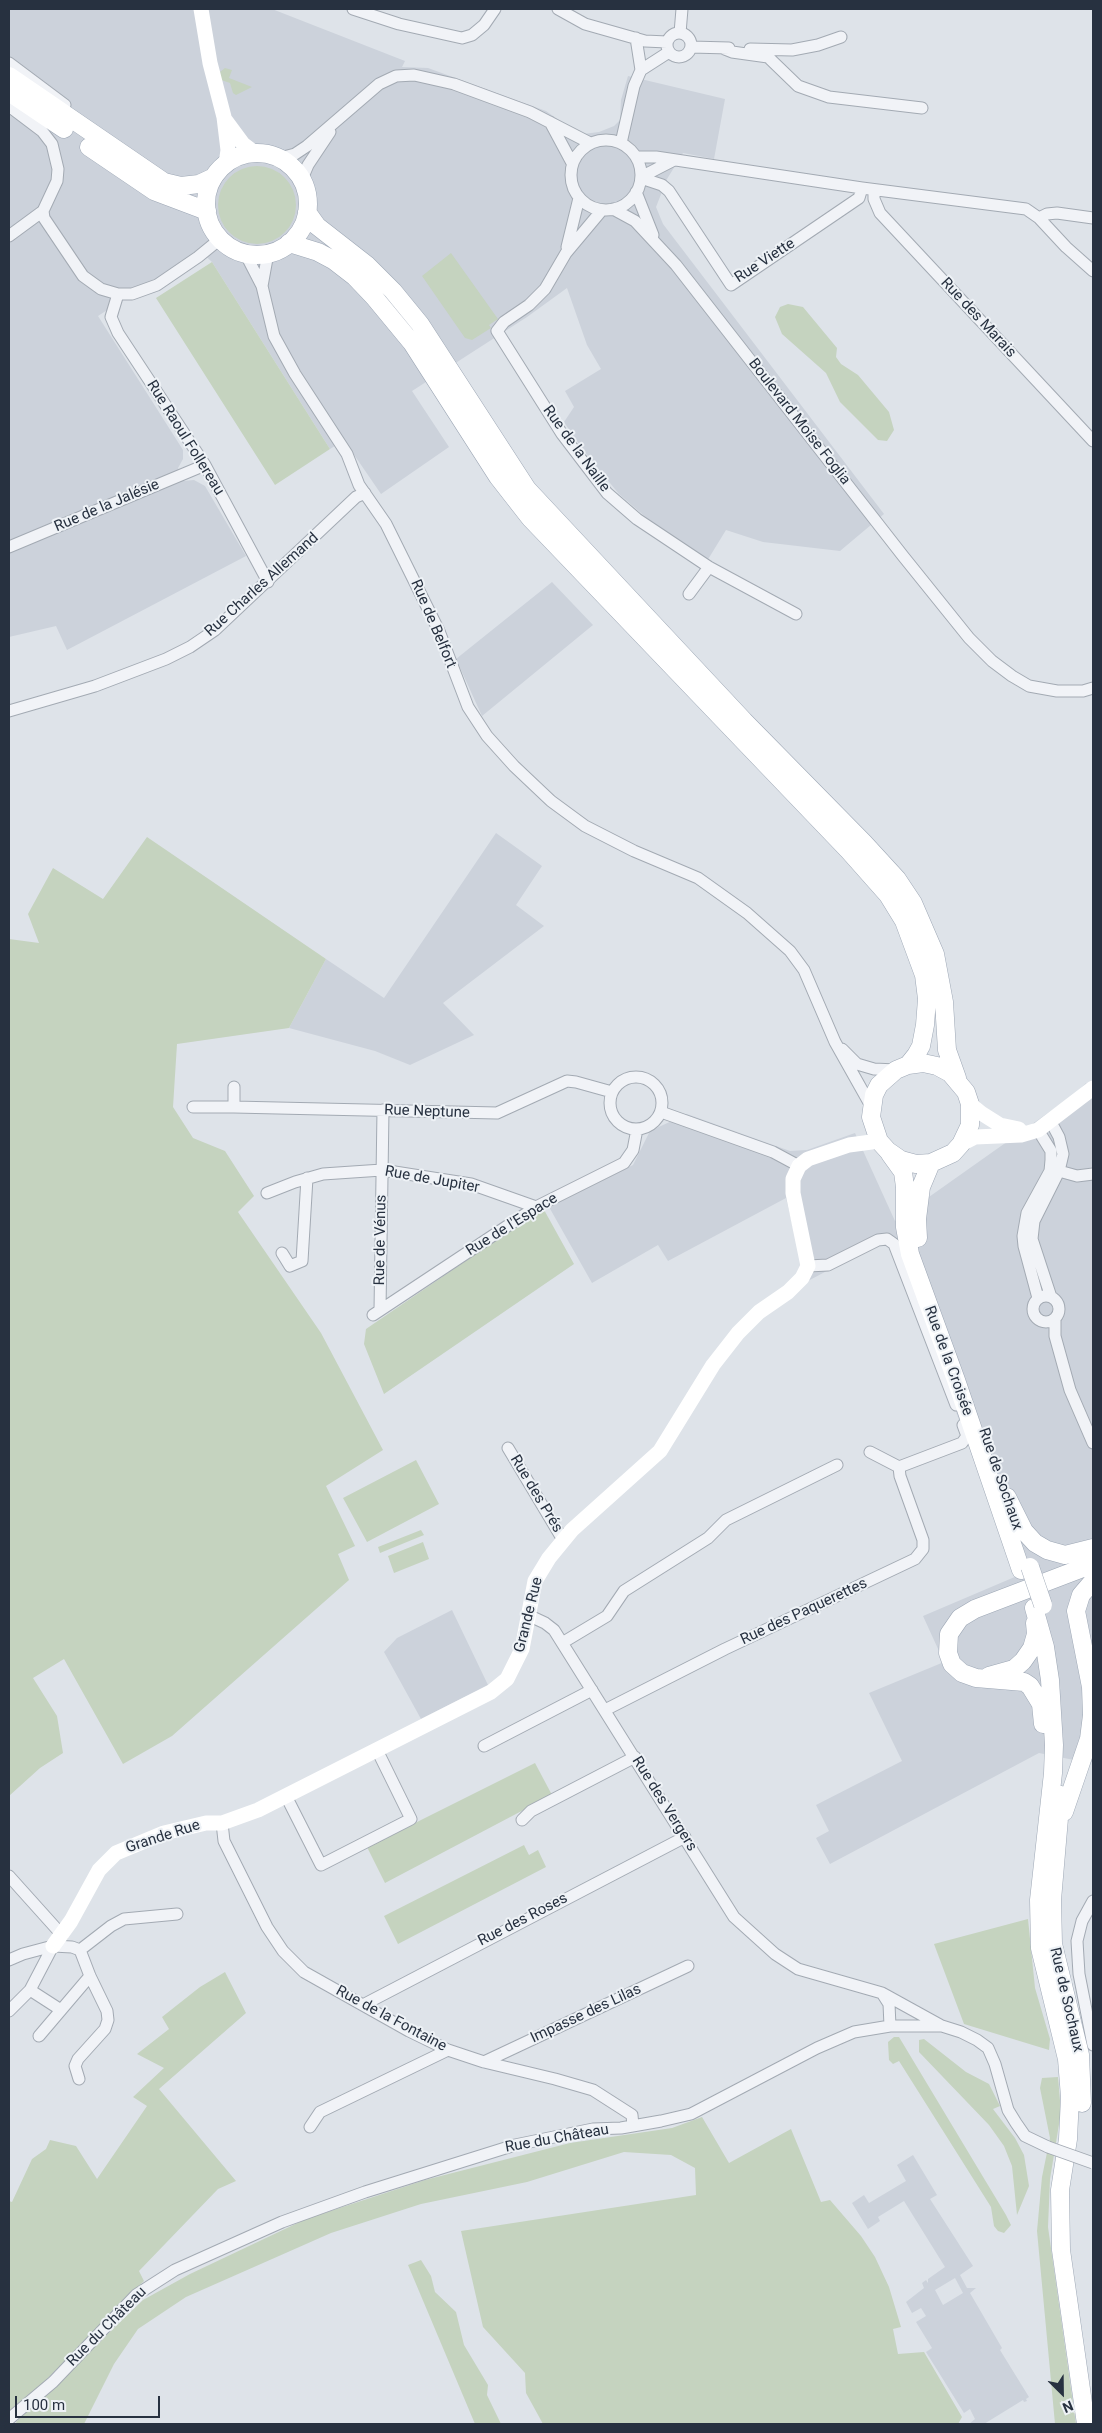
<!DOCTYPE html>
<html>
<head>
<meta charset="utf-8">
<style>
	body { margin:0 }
	#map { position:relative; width:1102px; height:2433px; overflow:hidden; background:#dee3e9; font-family:Roboto,sans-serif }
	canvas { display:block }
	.frame { position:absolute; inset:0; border:10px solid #273140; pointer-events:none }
	.north { position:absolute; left:1037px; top:2368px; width:50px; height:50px; -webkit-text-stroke:4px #eef2f6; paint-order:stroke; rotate:157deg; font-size:14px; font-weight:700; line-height:20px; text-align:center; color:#273140 }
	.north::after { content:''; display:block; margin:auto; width:18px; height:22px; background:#273140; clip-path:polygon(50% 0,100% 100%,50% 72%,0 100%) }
	.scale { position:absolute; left:15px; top:2396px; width:145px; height:22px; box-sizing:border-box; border:2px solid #273140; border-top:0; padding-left:6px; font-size:15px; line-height:18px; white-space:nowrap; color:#273140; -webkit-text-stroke:4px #eef2f6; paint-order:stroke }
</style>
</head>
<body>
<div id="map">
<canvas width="1102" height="2433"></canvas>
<div class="frame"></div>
<div class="north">N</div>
<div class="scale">100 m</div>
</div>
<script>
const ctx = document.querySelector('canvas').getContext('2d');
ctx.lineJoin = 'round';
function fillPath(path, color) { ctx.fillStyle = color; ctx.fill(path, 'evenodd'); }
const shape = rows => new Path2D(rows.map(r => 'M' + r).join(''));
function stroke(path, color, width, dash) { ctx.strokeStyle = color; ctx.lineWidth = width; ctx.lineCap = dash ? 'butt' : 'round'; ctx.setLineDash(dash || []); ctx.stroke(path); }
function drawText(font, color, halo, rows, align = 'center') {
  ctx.font = font + ' Roboto,sans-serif'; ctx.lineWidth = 4; ctx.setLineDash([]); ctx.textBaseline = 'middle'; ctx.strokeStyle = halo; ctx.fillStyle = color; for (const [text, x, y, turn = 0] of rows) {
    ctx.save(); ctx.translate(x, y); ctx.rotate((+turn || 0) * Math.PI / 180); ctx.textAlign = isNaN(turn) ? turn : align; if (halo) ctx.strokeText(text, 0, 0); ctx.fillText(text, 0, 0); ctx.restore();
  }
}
const built = shape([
	[9,9,272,9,405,61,402,67,428,68,546,111,573,130,583,134,599,132,614,126,620,120,621,100,628,76,725,99,714,159,683,153,667,179,656,207,663,224,884,514,840,551,763,542,726,530,707,561,656,526,619,494,583,450,564,422,574,407,565,391,601,369,587,345,567,288,527,317,412,391,449,447,381,494,344,440,330,449,212,262,199,250,98,316,183,450,183,459,178,468,184,481,194,480,205,486,246,556,67,650,56,626,9,637],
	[552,582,593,625,482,716,456,659],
	[496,833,542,866,516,905,544,926,443,1003,474,1035,410,1065,375,1051,289,1028,326,959,384,998],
	[1086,1083,1093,1093,1093,1762,1089,1763,1039,1753,830,1864,816,1838,829,1831,816,1805,902,1761,869,1693,944,1662,923,1616,1017,1576,891,1237,806,1282,786,1198,668,1261,658,1245,592,1283,549,1207,633,1165,650,1131,687,1114,790,1151,807,1150,855,1133,895,1221,1076,1093],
	[452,1610,488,1685,421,1719,384,1652,397,1638],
	[913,2155,937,2195,930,2199,973,2266,960,2275,967,2288,976,2288,970,2293,1002,2348,1000,2350,1029,2397,1026,2399,1027,2401,1024,2402,1023,2400,984,2424,969,2424,975,2419,970,2409,964,2413,926,2352,932,2348,916,2322,926,2316,921,2308,912,2313,906,2302,924,2288,922,2283,926,2280,928,2283,928,2279,945,2267,904,2201,878,2217,880,2221,868,2229,852,2203,864,2195,869,2203,906,2181,897,2165],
	[955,2278,963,2293,943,2305,935,2290]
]);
const green = shape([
	[225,68,232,70,229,78,252,87,236,95,233,93,230,83,221,80,220,72],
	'218 205a39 39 0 1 1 78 0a39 39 0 1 1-78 0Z',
	[451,253,498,319,489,325,491,328,472,340,465,338,422,276],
	[212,262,330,449,275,485,156,298],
	[788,304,803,307,837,348,836,357,841,364,858,375,889,412,894,430,887,441,878,440,840,402,826,373,782,334,775,317,780,307],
	[147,837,326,959,289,1028,177,1044,173,1107,193,1138,225,1151,254,1196,238,1212,321,1333,383,1450,326,1486,355,1546,338,1554,349,1580,172,1736,123,1764,64,1659,33,1678,57,1716,63,1753,40,1768,9,1796,9,939,39,943,28,914,53,868,103,899],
	[543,1208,574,1264,384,1394,364,1344,366,1329],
	[416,1460,439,1504,367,1542,343,1498],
	[421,1530,424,1535,380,1553,378,1547],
	[423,1542,429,1559,394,1573,388,1556],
	[535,1763,552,1795,385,1883,367,1847],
	[524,1845,529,1855,538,1850,546,1867,398,1944,384,1916],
	[1028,1919,1035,1988,1050,2039,1049,2050,964,2024,934,1944],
	[225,1972,246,2013,159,2089,236,2181,218,2189,139,2271,144,2281,44,2382,9,2411,9,2201,12,2202,32,2159,46,2149,50,2140,76,2146,97,2179,147,2106,133,2097,164,2068,137,2054,169,2029,162,2017,200,1987],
	[894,2037,899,2037,1006,2215,1011,2225,1004,2233,998,2231,994,2226,991,2207,899,2061,893,2064,889,2060,888,2042],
	[924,2039,966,2072,989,2084,1000,2106,993,2109,1015,2138,1024,2155,1029,2186,1017,2215,1012,2166,1004,2146,989,2125,919,2052,919,2040],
	[1058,2077,1061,2112,1050,2179,1048,2227,1076,2424,1055,2424,1037,2231,1042,2177,1050,2138,1040,2088,1042,2078],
	[702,2117,729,2163,791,2129,821,2202,830,2200,861,2236,875,2257,889,2287,901,2327,893,2329,898,2354,924,2352,962,2417,958,2424,543,2424,526,2393,525,2373,483,2327,461,2231,696,2195,695,2168,671,2155,624,2152,527,2182,421,2204,331,2233,186,2297,138,2329,114,2364,84,2424,17,2424,16,2422,143,2300,190,2274,306,2219,425,2180,570,2143,672,2128],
	[421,2260,431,2276,435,2292,456,2312,464,2345,488,2385,487,2395,501,2424,475,2424,408,2265]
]);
const street = shape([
	[353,9,399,24,462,38,472,35,484,25,495,9],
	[558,9,585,24,645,41,667,42],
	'667 45a12 12 0 1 1 24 0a12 12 0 1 1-24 0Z',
	[680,33,682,9],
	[636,38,641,70],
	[691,47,729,48],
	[722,48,732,52,768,57,798,86,829,97,922,108],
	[750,49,792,50,818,45,841,37],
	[9,63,65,105],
	[9,106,42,131,52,144,58,169,57,181,43,211,9,236],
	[550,122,572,163],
	'571 175a35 35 0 1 1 70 0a35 35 0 1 1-70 0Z',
	[621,143,634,86,641,70,669,52],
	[636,157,656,157,862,188,1026,209,1039,218,1066,247,1093,271],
	[280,158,295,154,307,146,379,84,396,76,414,75,454,84,530,112,590,143],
	[641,177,674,160],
	[641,178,662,185,669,191,731,285,859,198,862,188],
	[302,179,308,165,330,132],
	[874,190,874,199,880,213,1093,441],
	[636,192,653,235],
	[613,209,635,221,676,265,903,556,969,638,992,661,1012,676,1029,686,1057,691,1083,691,1093,688],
	[602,210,566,253,545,289,529,305,504,322,497,331,562,434,607,493,637,519,709,567,796,614],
	[43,211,44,218,83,276,101,289,118,294,132,294,157,285,198,257,220,239],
	[1039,218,1047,214,1057,213,1093,218],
	[567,247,579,198],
	[245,253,262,286],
	[268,253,262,286,274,336,295,374,347,454,359,485,386,524,439,631,468,707,487,736,514,766,551,801,585,826,634,851,698,878,747,913,790,951,804,970,835,1042,871,1106],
	[118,294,111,317,118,333,205,465,268,582],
	[9,547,205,465],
	[689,594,709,567],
	[9,711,95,686,166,659,190,647,215,630,356,497,365,493],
	[842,1049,857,1064,874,1069,896,1070],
	'610 1103a26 26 0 1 1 52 0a26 26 0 1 1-52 0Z',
	[193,1107,234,1107,234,1087],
	[234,1107,497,1113,567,1081,576,1082,612,1092],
	[661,1112,773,1152,799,1166],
	[1051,1122,1059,1137,1063,1154,1059,1171,1034,1221,1032,1239,1051,1297],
	[1059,1171,1077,1176,1093,1174],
	[267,1193,295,1182,323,1174,382,1170,471,1184,536,1207],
	[282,1253,290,1266,302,1261,307,1178],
	[808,1266,828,1265,878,1240,887,1239,894,1244,956,1405],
	'1033 1309a13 13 0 1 1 26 0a13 13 0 1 1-26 0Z',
	[1038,1298,1024,1246,1023,1236,1027,1213,1050,1171,1051,1160,1051,1151,1038,1130],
	[380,1310,383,1110],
	[373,1315,536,1207,624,1163,633,1150,637,1129],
	[1055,1319,1055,1336,1070,1390,1093,1443],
	[508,1448,563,1540],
	[870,1452,899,1467],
	[899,1467,962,1443,967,1436,963,1425],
	[530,1616,545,1623,554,1630,734,1917,775,1954,798,1969,882,1993,940,2025],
	[562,1643,607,1616,624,1591,708,1538,726,1520,837,1465],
	[605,1710,725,1649,915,1559,923,1549,923,1540,900,1476,899,1467],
	[484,1746,592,1690],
	[286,1796,321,1865,411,1819,377,1750],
	[522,1820,531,1811,635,1757],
	[222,1823,224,1841,267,1927,283,1951,304,1972,409,2031,448,2050,484,2062,555,2079,593,2090,632,2115,633,2126],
	[9,1876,62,1935],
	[1093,1901,1082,1921,1077,1941,1079,1974,1093,2045],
	[80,1950,111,1926,124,1919,177,1914],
	[9,1960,23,1954,53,1946,72,1947,80,1950,90,1976,107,2011,108,2020,105,2029,78,2059,75,2066,79,2079],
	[30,1990,61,2010],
	[882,1993,889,2004,890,2026],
	[363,2005,685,1837],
	[9,2011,30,1990,53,1946],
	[39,2036,90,1976],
	[484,2062,688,1966],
	[310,2127,320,2112,448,2050],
	[9,2419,53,2382,136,2295,175,2270,282,2222,365,2192,515,2145,593,2129,621,2128,661,2121,691,2114,817,2048,854,2032,890,2026,942,2026,961,2032,977,2040,988,2048,995,2064,1008,2110,1016,2123,1025,2136,1048,2147]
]);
const secondary = shape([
	[201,9,210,63,224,117,228,150,226,164],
	[226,121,243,144,255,153],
	[970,1104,981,1113,1000,1125,1019,1129],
	[961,1144,975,1137,1021,1135,1038,1130,1093,1088],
	[53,1946,71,1921,99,1870,116,1853,164,1833,206,1823,222,1823,258,1810,491,1692,507,1679,522,1649,535,1581,549,1558,572,1530,660,1451,713,1365,738,1333,759,1312,788,1292,802,1278,808,1266,793,1193,793,1179,799,1166,808,1159,849,1145,879,1141]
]);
const primary = shape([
	[9,76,164,182,181,186,199,184,214,177],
	[9,92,64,129],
	[89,147,154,191,207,211],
	'206 204a51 51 0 1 1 102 0a51 51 0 1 1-102 0Z',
	[307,212,317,226,367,265,393,291,420,324,527,489,744,721,864,843,897,879,913,903,935,954,944,1002,947,1050,957,1078],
	[289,243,318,252,333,260,355,277,374,297,412,343,498,477,530,518,849,851,888,895,904,921,924,975,927,999,925,1025,921,1046,916,1055,908,1065,896,1070,879,1085,874,1095,871,1117,879,1141,888,1151,901,1160,916,1164,931,1163,953,1153,961,1144,970,1125,970,1104,966,1092,950,1073,937,1066,923,1063,908,1065],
	[890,1154,903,1172,905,1187,905,1227,910,1254,956,1380,1021,1570],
	[918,1238,917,1219,921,1187,931,1163],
	[1007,1497,1024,1531,1035,1543,1047,1550,1065,1555,1093,1548],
	[1034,1608,1045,1647,1050,1680,1054,1745,1053,1773,1039,1900,1040,1948,1067,2059,1070,2097,1068,2139,1060,2190,1061,2250,1086,2424],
	[989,1676,1014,1669,1023,1661,1032,1648,1036,1634,1035,1623],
	[1043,1724,1041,1704,1030,1686,1024,1682,976,1678,962,1673,952,1664,948,1653,949,1634,960,1618,975,1609,1093,1564],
	[1061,1795,1052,1900,1053,1944,1080,2055,1082,2103],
	[1064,1812,1089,1739,1092,1715,1091,1687,1076,1611,1081,1595,1093,1581]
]);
const streetBridge = shape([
	[1048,2147,1093,2163]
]);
const primaryBridge = shape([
	[1030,1567,1043,1605]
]);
const streetNames = [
	["Rue Viette",765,261,-33],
	["Rue des Marais",978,318,47],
	["Boulevard Moise Foglia",799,422,52],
	["Rue Raoul Follereau",185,438,58],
	["Rue de la Naille",576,449,54],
	["Rue de la Jalésie",107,506,-23],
	["Rue Charles Allemand",262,585,-42],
	["Rue de Belfort",433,624,67],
	["Rue Neptune",427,1112,2],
	["Rue de Jupiter",432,1180,10],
	["Rue de l'Espace",512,1225,-32],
	["Rue de Vénus",381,1240,-89],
	["Rue de la Croisée",948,1361,70],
	["Rue de Sochaux",1000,1479,71],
	["Rue des Prés",536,1494,59],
	["Rue des Paquerettes",804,1612,-25],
	["Grande Rue",529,1615,-76],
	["Rue des Vergers",664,1804,58],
	["Grande Rue",163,1837,-18],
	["Rue des Roses",523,1920,-27],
	["Rue de Sochaux",1066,2000,77],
	["Impasse des Lilas",586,2014,-25],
	["Rue de la Fontaine",391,2019,28],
	["Rue du Château",557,2139,-10],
	["Rue du Château",107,2327,-45]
];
fillPath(built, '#ccd2db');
fillPath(green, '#c5d3bf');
stroke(street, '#a3aab3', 13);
stroke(primary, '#9da7b5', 19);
stroke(street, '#f1f3f7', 11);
stroke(secondary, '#fff', 15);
stroke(primary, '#fff', 18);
stroke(streetBridge, '#a3aab3', 13, []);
stroke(primaryBridge, '#9da7b5', 19, []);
stroke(streetBridge, '#f1f3f7', 11);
stroke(primaryBridge, '#fff', 18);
drawText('15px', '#273140', '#eef2f6', streetNames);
</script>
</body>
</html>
